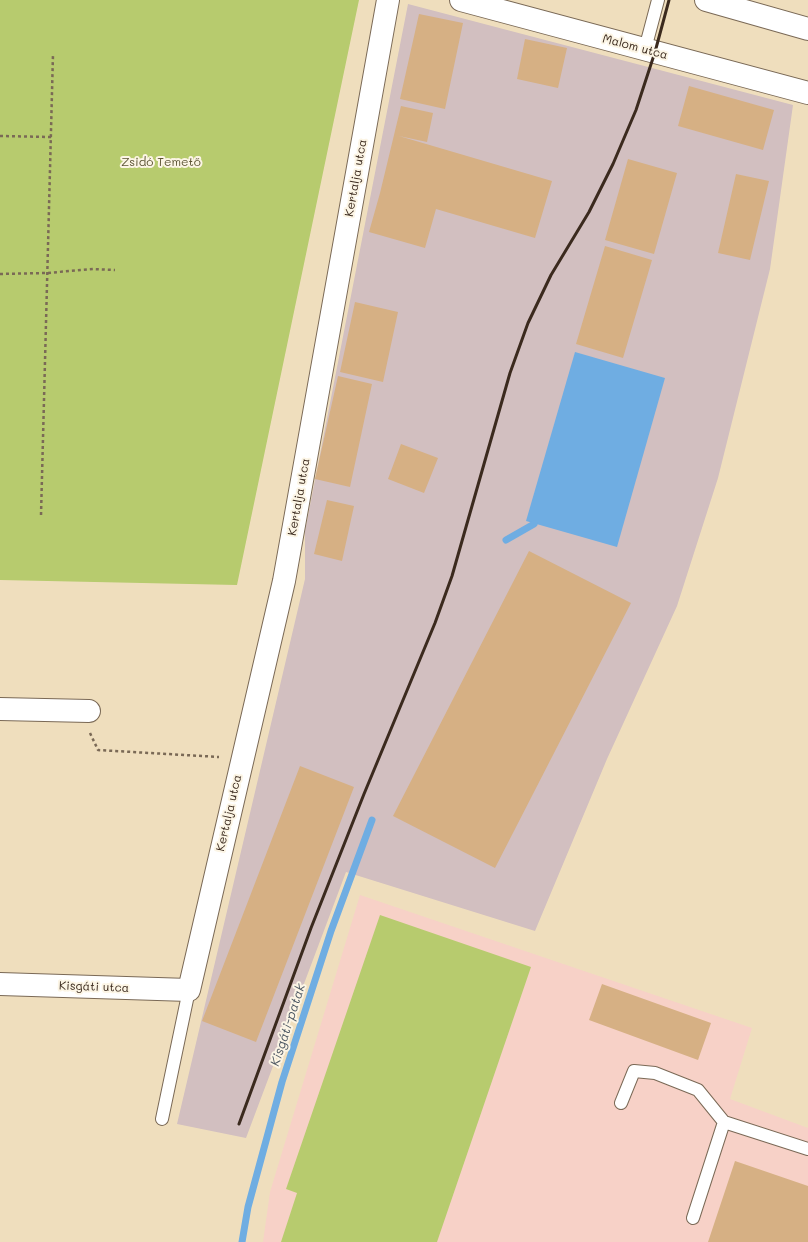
<!DOCTYPE html>
<html>
<head>
<meta charset="utf-8">
<style>
	body { margin:0 }
	canvas { display:block; background:#efdebd }
</style>
</head>
<body>
<canvas width="808" height="1242"></canvas>
<script>
const ctx = document.querySelector('canvas').getContext('2d');
ctx.lineJoin = 'round';
function fillPath(path, color) { ctx.fillStyle = color; ctx.fill(path, 'evenodd'); }
const shape = rows => new Path2D(rows.map(r => 'M' + r).join(''));
function stroke(path, color, width, dash) { ctx.strokeStyle = color; ctx.lineWidth = width; ctx.lineCap = dash ? 'butt' : 'round'; ctx.setLineDash(dash || []); ctx.stroke(path); }
function drawText(font, color, halo, rows, align = 'center') {
  ctx.font = font + ' Mali,sans-serif'; ctx.lineWidth = 4; ctx.setLineDash([]); ctx.textBaseline = 'middle'; ctx.strokeStyle = halo; ctx.fillStyle = color; for (const [text, x, y, turn = 0] of rows) {
    ctx.save(); ctx.translate(x, y); ctx.rotate((+turn || 0) * Math.PI / 180); ctx.textAlign = isNaN(turn) ? turn : align; if (halo) ctx.strokeText(text, 0, 0); ctx.fillText(text, 0, 0); ctx.restore();
  }
}
const built = shape([
	[360,895,752,1028,730,1099,808,1128,808,1242,263,1242,270,1192]
]);
const industrial = shape([
	[408,4,793,105,770,269,718,478,677,606,607,759,535,931,346,872,246,1138,177,1124,305,579,305,531]
]);
const green = shape([
	[0,0,359,0,237,585,0,580],
	[380,915,531,967,437,1242,281,1242,297,1193,286,1189]
]);
const water = shape([
	[575,352,665,378,617,547,526,521]
]);
const stream = shape([
	[506,540,534,524],
	[242,1242,248,1207,282,1082,331,931,372,820]
]);
const building = shape([
	[419,14,463,23,445,109,400,99],
	[525,39,567,48,558,88,517,79],
	[689,86,774,110,763,150,678,126],
	[401,106,433,113,427,142,399,136,552,181,535,238,436,209,425,248,369,232,380,193],
	[628,159,677,173,654,254,605,240],
	[736,174,769,181,750,260,718,253],
	[605,246,652,260,623,358,576,344],
	[355,302,398,312,383,382,340,372],
	[338,376,372,384,350,487,315,479],
	[401,444,438,458,424,493,388,479],
	[327,500,354,506,342,561,314,554],
	[529,551,631,603,495,868,393,816],
	[300,766,354,787,256,1042,202,1021],
	[602,984,711,1023,698,1060,589,1020],
	[735,1161,808,1186,808,1242,708,1242]
]);
const path = shape([
	[0,136,51,137],
	[0,274,47,273,93,269,115,270],
	[41,515,53,54],
	[90,733,98,750,219,757]
]);
const service = shape([
	[645,49,658,0],
	[621,1103,634,1071,655,1073,698,1090,724,1122],
	[162,1119,189,990],
	[693,1218,724,1122,808,1149]
]);
const minor = shape([
	[461,0,808,93],
	[0,709,89,711],
	[0,984,189,990,284,581,388,0]
]);
const tertiary = shape([
	[706,0,808,29]
]);
const rail = shape([
	[239,1124,311,928,364,794,435,623,452,576,510,373,528,323,551,275,589,212,613,164,636,110,655,52,669,0]
]);
const streetNames = [
	["Malom utca",635,47,15],
	["Kertalja utca",356,178,-80],
	["Kertalja utca",299,497,-80],
	["Kertalja utca",229,813,-77],
	["Kisgáti utca",94,987,2]
];
const parkNames = [
	["Zsidó Temető",161,162]
];
const waterNames = [
	["Kisgáti-patak",288,1025,-72]
];
fillPath(built, '#f7d1c7');
fillPath(industrial, '#d2bfc0');
fillPath(green, '#b7cb6e');
fillPath(water, '#6fade2');
stroke(stream, '#6fade2', 7);
fillPath(building, '#d6b084');
stroke(service, '#7a6956', 14);
stroke(minor, '#7a6956', 24);
stroke(tertiary, '#7a6956', 24);
stroke(path, '#7a6956', 2.5, [3, 3]);
stroke(service, '#fff', 12);
stroke(minor, '#fff', 22);
stroke(tertiary, '#fff', 22);
stroke(rail, '#3b2a1e', 3);
drawText('12px', '#3b2a1e', '#fcf5e5', streetNames);
drawText('12px', '#5a5232', '#fcf5e5', parkNames);
drawText('italic 13px', '#4d5863', '#fcf5e5', waterNames);
</script>
</body>
</html>
